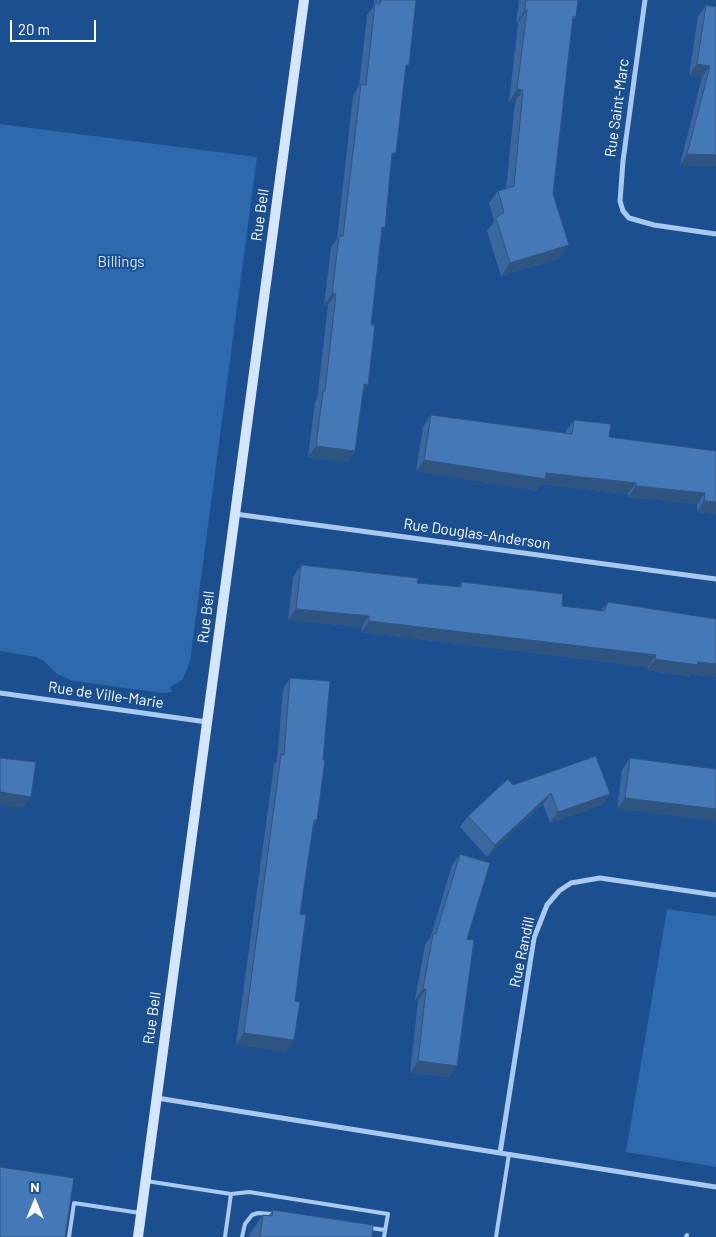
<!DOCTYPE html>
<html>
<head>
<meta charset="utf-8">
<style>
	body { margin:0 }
	#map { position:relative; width:716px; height:1237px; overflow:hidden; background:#1b4f8f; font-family:Barlow,sans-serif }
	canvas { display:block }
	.north { position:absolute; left:10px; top:1177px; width:50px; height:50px; -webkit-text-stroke:4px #1b4f8f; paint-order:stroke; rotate:0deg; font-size:14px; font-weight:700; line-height:20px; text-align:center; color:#fff }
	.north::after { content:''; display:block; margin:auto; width:18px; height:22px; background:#fff; clip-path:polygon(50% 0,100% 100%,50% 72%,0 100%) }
	.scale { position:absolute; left:10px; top:20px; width:86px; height:22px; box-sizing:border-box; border:2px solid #fff; border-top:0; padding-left:6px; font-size:15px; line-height:18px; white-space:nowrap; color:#fff; -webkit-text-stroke:4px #1b4f8f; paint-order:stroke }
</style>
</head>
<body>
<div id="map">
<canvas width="716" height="1237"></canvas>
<div class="north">N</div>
<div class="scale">20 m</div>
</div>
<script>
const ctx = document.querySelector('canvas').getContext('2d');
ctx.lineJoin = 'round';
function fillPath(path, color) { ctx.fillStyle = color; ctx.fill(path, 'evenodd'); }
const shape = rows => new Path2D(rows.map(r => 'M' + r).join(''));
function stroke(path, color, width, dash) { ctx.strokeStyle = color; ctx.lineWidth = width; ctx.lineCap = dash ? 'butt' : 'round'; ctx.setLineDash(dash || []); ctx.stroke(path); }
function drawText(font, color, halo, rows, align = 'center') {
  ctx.font = font + ' Barlow,sans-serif'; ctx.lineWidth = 4; ctx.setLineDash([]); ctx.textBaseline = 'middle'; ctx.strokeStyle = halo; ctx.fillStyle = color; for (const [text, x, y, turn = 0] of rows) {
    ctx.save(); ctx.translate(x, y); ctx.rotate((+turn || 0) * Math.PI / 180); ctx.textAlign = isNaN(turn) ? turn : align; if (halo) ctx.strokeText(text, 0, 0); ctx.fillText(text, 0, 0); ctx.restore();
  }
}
const green = shape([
	[0,124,257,157,190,661,183,679,170,687,172,692,163,693,73,681,57,674,44,661,36,657,0,651],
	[667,909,716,916,716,1167,626,1152]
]);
const lane = shape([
	[146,1181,231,1194,249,1192,388,1214,384,1237],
	[370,1228,385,1230],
	[69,1237,74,1203,140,1213],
	[225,1237,231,1194],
	[242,1237,245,1224,252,1215,258,1213,274,1214],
	[496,1237,509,1154],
	[686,1237,687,1235]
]);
const street = shape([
	[645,0,623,161,620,201,623,211,629,218,654,225,716,234],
	[235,514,716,579],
	[0,693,207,722],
	[716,895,600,878,571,883,559,891,547,905,534,938,500,1153,716,1187],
	[157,1098,500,1153]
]);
const secondary = shape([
	[138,1237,304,0]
]);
const wall = shape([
	[374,0,416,0,392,159,382,232,371,325,368,385,363,392,355,451,347,462,308,457,315,402,317,399,328,305,324,305,331,247,337,239,353,96,359,86,367,15,374,6],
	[519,0,578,0,576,17,572,21,553,194,560,258,501,276,487,231,494,221,489,203,498,191,506,188,515,102,509,102,518,23,516,23],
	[706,5,716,166,680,165,702,77,689,75,698,16],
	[431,415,566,433,566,431,574,420,609,437,716,451,716,514,697,512,697,504,628,497,628,494,541,484,537,491,416,471,423,427],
	[301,565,417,583,458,587,462,582,562,606,601,610,608,602,716,619,716,677,691,674,689,677,647,670,648,667,361,632,362,627,288,620,293,577],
	[290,678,317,820,313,826,300,914,295,1001,294,1040,286,1052,236,1044,274,765,277,761,283,689],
	[630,758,716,769,617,809,622,770],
	[513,785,610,794,602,805,550,823,543,804,487,857,460,827,468,816],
	[460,854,467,939,457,1066,449,1077,410,1073,418,1001,415,1000,425,945,431,936,452,865],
	[273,1210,372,1237,249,1237,249,1235,263,1215,268,1216]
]);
const shadedWall = shape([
	[525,10,527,10,518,23,516,23],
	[697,64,710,66,702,77,689,75],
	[517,89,523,90,515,102,509,102],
	[687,154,716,155,716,166,680,165],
	[569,245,560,258,501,276,510,263],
	[332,294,336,294,328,305,324,305],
	[364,384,368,385,360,396],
	[316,446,355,451,347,462,308,457],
	[424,460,546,473,636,483,628,494,541,484,537,491,416,471],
	[636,486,705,493,697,504,628,497],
	[704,501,716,502,716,514,697,512],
	[296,609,369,616,362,627,288,620],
	[369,621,656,655,648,667,361,632],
	[655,659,716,664,716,677,691,674,689,677,647,670],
	[0,792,31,797,23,808,0,805],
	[551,793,543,804,487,857,495,845],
	[610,794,602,805,550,823,558,812],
	[625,798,716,809,716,821,617,809],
	[423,989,426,989,418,1001,415,1000],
	[244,1033,294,1040,286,1052,236,1044],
	[418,1061,457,1066,449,1077,410,1073]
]);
const building = shape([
	[381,0,416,0,409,65,406,65,396,153,392,153,385,228,382,227,371,325,375,325,368,385,364,384,355,451,316,446,323,391,325,391,336,294,332,294,339,236,343,236,361,84,366,85,375,3,380,4,381,0],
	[526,0,578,0,576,17,573,16,553,194,569,245,510,263,496,218,504,212,498,191,514,186,523,90,517,89,527,10,525,10,526,0],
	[706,5,716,7,716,155,687,154,710,66,697,64,706,5],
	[431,415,572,434,574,420,611,424,609,437,716,451,716,502,704,501,705,493,636,486,636,483,546,473,545,479,424,460,431,415],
	[301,565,418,578,417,583,461,587,462,582,563,594,562,606,604,611,608,602,716,619,716,664,698,662,697,665,655,659,656,655,369,621,369,616,296,609,301,565],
	[290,678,330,681,323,760,325,760,317,820,314,820,300,914,306,915,295,1001,300,1002,294,1040,244,1033,281,754,284,755,290,678],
	[596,756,610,794,558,812,551,793,495,845,468,816,508,779,513,785,596,756],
	[0,758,36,762,31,797,0,792,0,758],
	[630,758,716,769,716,809,625,798,630,758],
	[460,854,490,863,467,939,474,940,457,1066,418,1061,426,989,423,989,433,934,436,934,460,854],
	[0,1167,74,1178,65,1237,0,1237,0,1167],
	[273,1210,373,1225,372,1237,260,1237,263,1215,272,1216,273,1210]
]);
const streetNames = [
	["Rue Saint-Marc",617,108,-82],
	["Rue Bell",260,215,-82],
	["Rue Douglas-Anderson",477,534,8],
	["Rue Bell",206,617,-83],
	["Rue de Ville-Marie",106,695,8],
	["Rue Randill",522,952,-78],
	["Rue Bell",152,1018,-82]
];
const parkNames = [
	["Billings",121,262]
];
fillPath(green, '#2e69ad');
stroke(lane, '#a9c9ee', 4);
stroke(street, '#a9c9ee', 5);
stroke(secondary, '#d6e6fa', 10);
fillPath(wall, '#3a679d');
fillPath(shadedWall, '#305480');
fillPath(building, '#4478b7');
stroke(building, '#305480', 1);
drawText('15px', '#fff', '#1b4f8f', streetNames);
drawText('15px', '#cfe3fa', '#1b4f8f', parkNames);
</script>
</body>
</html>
